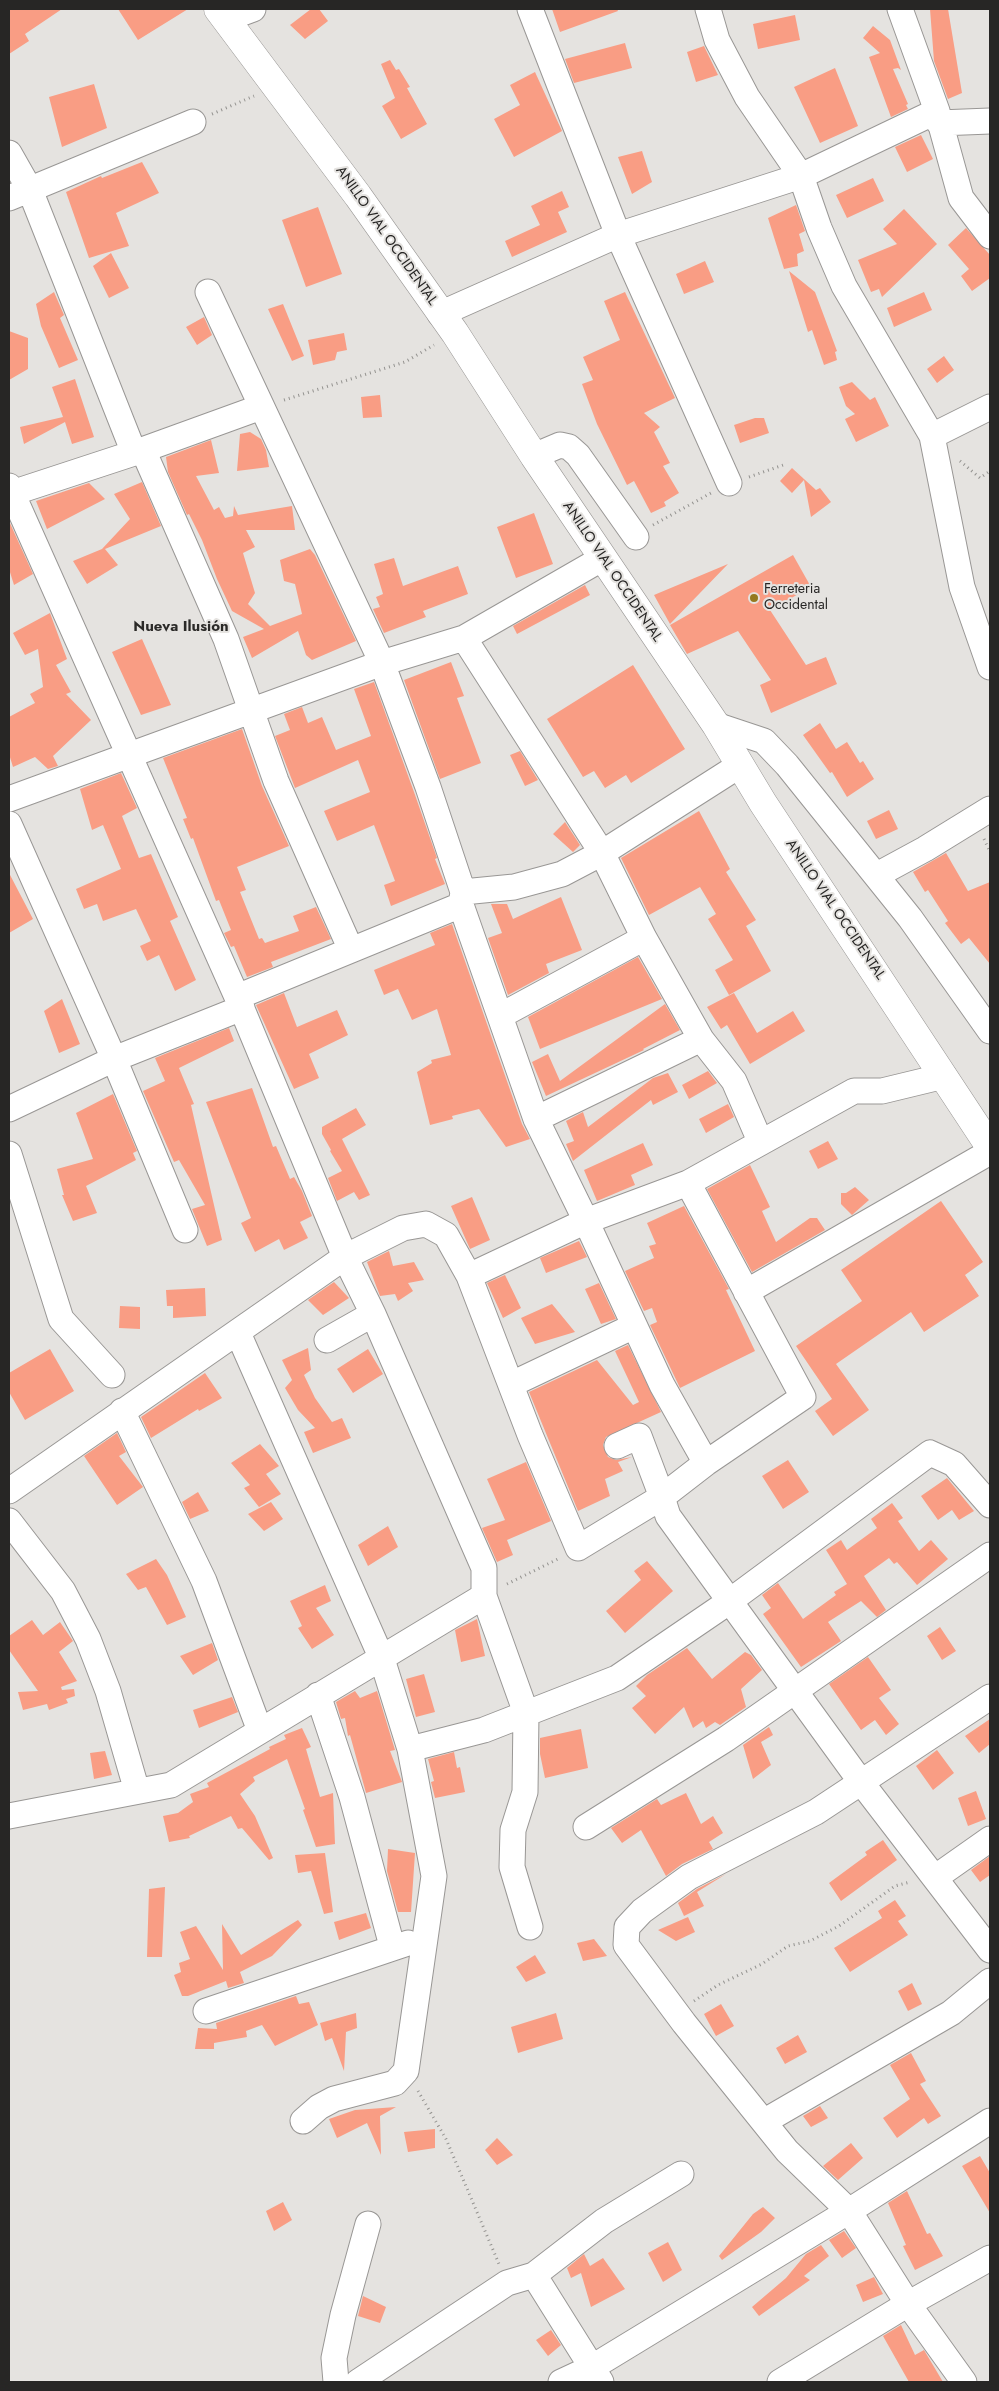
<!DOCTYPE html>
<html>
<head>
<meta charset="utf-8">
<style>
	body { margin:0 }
	#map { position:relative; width:999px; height:2391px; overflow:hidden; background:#e5e3e0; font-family:Jost,sans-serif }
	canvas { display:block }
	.frame { position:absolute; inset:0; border:10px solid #272625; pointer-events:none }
</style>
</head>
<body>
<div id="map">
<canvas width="999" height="2391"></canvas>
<div class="frame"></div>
</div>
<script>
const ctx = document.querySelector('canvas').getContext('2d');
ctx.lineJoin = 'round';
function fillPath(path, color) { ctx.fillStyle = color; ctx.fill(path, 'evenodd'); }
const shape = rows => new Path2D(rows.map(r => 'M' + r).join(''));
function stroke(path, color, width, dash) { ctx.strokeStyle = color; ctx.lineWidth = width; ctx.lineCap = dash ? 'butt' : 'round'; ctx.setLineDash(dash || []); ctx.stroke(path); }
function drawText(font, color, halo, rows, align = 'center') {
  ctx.font = font + ' Jost,sans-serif'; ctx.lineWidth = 4; ctx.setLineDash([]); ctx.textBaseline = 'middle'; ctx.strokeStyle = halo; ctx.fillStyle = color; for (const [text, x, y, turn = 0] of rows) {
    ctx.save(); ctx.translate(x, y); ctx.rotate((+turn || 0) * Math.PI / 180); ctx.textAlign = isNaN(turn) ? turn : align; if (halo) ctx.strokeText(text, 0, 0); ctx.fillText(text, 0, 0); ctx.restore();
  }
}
const building = shape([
	[9,9,62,9,25,34,29,41,9,54],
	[118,9,188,9,138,40],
	[311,9,319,9,328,21,305,39,290,25],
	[552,9,617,9,618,11,560,32],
	[930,9,948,9,962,93,948,99,934,61],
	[795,15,800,40,758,49,753,24],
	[873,26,890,40,901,70,898,68,893,69,908,104,906,105,908,109,891,117,869,57,880,53,863,38],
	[625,43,632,68,574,83,565,59],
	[704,46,718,75,696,82,687,52],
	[390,60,396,70,399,69,410,87,407,88,427,124,401,139,382,106,395,98,381,64],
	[835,68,858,126,820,143,794,87],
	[535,72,562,131,514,157,494,119,520,105,510,85],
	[94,84,107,128,62,147,49,97],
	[921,135,933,159,907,172,895,147],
	[642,151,652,182,632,194,618,157],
	[142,162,159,193,116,213,129,246,89,258,66,192,101,176,102,178],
	[873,178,884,201,847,218,836,195],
	[562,191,569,207,558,212,567,232,512,257,505,241,540,225,531,206],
	[796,205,805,231,799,234,804,251,797,254,798,266,784,269,768,218],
	[318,207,342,274,306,287,282,220],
	[904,209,937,244,882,297,879,289,871,292,858,260,897,244,883,229],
	[966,228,990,255,990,278,972,291,961,276,969,269,948,245],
	[111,253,129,288,109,298,93,266],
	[705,261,714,282,684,294,676,274],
	[789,271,815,292,837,351,835,352,837,360,824,365,812,330,808,332],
	[54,292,64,315,60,318,78,360,59,368,41,326,36,304],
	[625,292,675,398,644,413,660,427,654,432,670,463,663,466,679,493,664,502,666,506,651,513,634,481,627,485,597,424,582,384,593,380,583,357,620,340,604,301],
	[924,292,932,310,894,327,887,308],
	[283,304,304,356,292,361,268,309],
	[204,317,212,335,197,345,186,327],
	[9,331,28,338,28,369,9,380],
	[344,333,347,350,337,352,335,360,313,365,308,340],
	[944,356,954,370,937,383,927,369],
	[75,379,94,437,72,444,65,422,24,444,20,427,63,417,52,387],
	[852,382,870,400,875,397,889,426,856,442,845,419,855,414,846,406,839,387],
	[380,395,382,417,363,418,361,397],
	[755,418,764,418,769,433,740,443,734,425],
	[250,432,261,439,266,450,269,467,237,471,240,434],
	[211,440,219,473,196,476,214,510,219,507,225,518,233,516,234,506,238,515,292,506,295,530,246,530,255,547,243,553,255,593,248,604,270,626,302,614,295,584,284,581,280,560,310,549,315,555,356,641,312,660,306,655,298,631,252,658,243,637,264,629,232,611,217,579,202,540,189,514,187,515,168,472,166,457],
	[792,468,816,490,820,488,831,502,811,517,804,480,792,493,780,481],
	[142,482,161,526,105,549,118,565,87,584,73,561,102,549,130,519,114,494],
	[89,483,105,499,47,529,36,501],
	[534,513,553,564,516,578,497,527],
	[9,521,33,574,14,585,9,569],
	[793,555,811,587,770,610,806,665,826,657,837,684,771,713,760,685,771,680,738,631,687,654,670,625],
	[394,558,403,586,458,566,468,594,423,611,426,617,384,633,373,609,380,607,376,597,383,594,374,564],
	[728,564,670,624,654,595],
	[585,585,590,595,517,634,513,626],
	[50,613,67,659,56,665,71,692,66,694,91,720,53,756,58,766,48,769,35,757,13,767,9,754,9,717,35,703,30,694,43,687,38,649,25,655,13,633],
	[142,639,171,705,141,715,112,652],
	[451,662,464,696,457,698,481,763,440,779,404,680],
	[633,665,685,749,631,783,626,775,605,788,594,771,583,777,547,719],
	[374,682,414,792,437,858,435,859,445,884,391,906,384,885,395,881,374,825,337,841,324,811,370,792,358,760,295,788,275,736,290,730,284,714,302,707,308,723,322,717,336,750,371,736,354,689],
	[820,723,836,749,847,742,860,763,863,761,874,779,847,797,832,772,830,773,803,735],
	[242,729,262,786,289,846,237,867,246,890,240,892,259,939,262,938,265,943,299,931,293,916,316,907,331,939,271,962,273,967,247,977,234,946,231,947,224,933,231,930,219,900,216,901,193,838,191,839,183,819,187,818,163,758],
	[520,751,538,780,525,786,510,755],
	[121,773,137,808,122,816,139,858,151,854,178,917,170,921,196,980,175,991,159,955,147,961,140,946,151,941,136,909,103,921,97,904,84,909,76,889,121,869,103,825,92,830,80,789],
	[889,810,898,829,876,839,867,821],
	[699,811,730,869,726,872,756,920,746,926,771,971,729,995,715,970,733,960,708,919,716,914,700,887,649,915,621,858],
	[565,822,580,845,573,852,553,834],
	[946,853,968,891,990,882,990,964,969,938,961,944,945,923,948,921,928,890,925,892,913,872],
	[9,873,33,919,9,933],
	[561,897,582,950,546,964,549,973,508,995,488,938,502,933,491,904,507,904,513,919],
	[452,924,522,1124,530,1139,506,1147,479,1109,452,1116,453,1119,430,1125,417,1072,432,1063,431,1060,451,1055,437,1009,412,1020,398,989,384,995,374,970,435,945,430,933],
	[638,957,662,999,540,1049,528,1017],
	[284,993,297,1027,337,1010,348,1035,309,1054,319,1078,294,1089,256,1005],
	[734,993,757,1033,793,1011,805,1031,750,1064,727,1025,721,1029,707,1007],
	[62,999,80,1044,59,1053,44,1011],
	[665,1004,680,1030,643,1049,644,1050,546,1096,532,1062,548,1054,560,1081],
	[229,1028,234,1041,179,1068,194,1104,191,1105,222,1240,207,1246,192,1209,205,1205,179,1160,174,1162,143,1091,165,1081,155,1058],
	[708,1071,717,1083,689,1099,682,1085],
	[668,1073,678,1092,653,1105,651,1100,573,1161,566,1144,574,1141,566,1121,583,1112,588,1127,653,1078],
	[252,1088,273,1147,276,1146,290,1179,294,1177,302,1191,312,1216,300,1222,308,1238,284,1250,279,1239,255,1252,241,1223,251,1218,206,1102],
	[113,1094,137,1151,133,1153,136,1160,86,1186,97,1213,73,1221,62,1195,64,1195,57,1169,93,1159,76,1113],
	[728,1104,734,1117,706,1133,699,1119],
	[356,1108,366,1125,342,1139,370,1195,359,1200,354,1192,337,1201,328,1178,342,1171,330,1151,331,1150,322,1134,322,1127],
	[828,1141,838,1159,818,1169,809,1151],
	[643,1143,653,1165,631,1175,635,1185,597,1201,584,1170],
	[750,1165,770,1207,762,1211,776,1242,810,1218,817,1218,825,1230,752,1272,707,1189],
	[855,1187,869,1200,852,1215,841,1204,841,1193,846,1193],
	[472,1197,490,1240,470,1249,451,1206],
	[941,1201,983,1262,965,1275,979,1296,924,1332,911,1312,836,1364,869,1410,833,1436,815,1411,832,1399,796,1346,862,1301,841,1270],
	[684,1206,729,1289,726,1290,755,1351,680,1388,650,1325,657,1322,652,1308,644,1311,625,1271,654,1258,649,1246,656,1244,647,1223],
	[579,1241,587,1257,546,1273,540,1258],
	[389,1251,393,1266,414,1262,424,1280,408,1283,413,1291,398,1301,395,1294,380,1296,367,1262],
	[505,1275,521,1308,503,1318,487,1283],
	[334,1282,349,1298,323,1315,308,1300],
	[599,1283,616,1319,601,1324,585,1289],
	[205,1288,206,1316,173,1318,173,1306,167,1306,166,1290],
	[552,1304,575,1332,535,1344,521,1318],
	[120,1306,140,1307,140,1329,119,1328],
	[628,1345,661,1412,606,1437,603,1445,608,1457,616,1460,632,1457,618,1462,623,1471,605,1479,610,1496,578,1511,529,1392,597,1360,633,1405,639,1402,615,1351],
	[308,1348,311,1370,304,1375,315,1398,332,1422,342,1418,351,1438,313,1453,304,1432,315,1428,298,1410,285,1388,292,1380,282,1360],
	[50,1349,74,1391,25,1420,9,1392,9,1373],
	[368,1349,383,1374,353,1393,337,1369],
	[205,1373,222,1398,199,1411,198,1409,151,1438,141,1417],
	[117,1433,126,1452,119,1456,143,1487,117,1505,84,1456],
	[260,1444,279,1466,266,1474,281,1494,259,1507,244,1488,250,1485,231,1463],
	[788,1460,809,1492,783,1509,762,1476],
	[526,1462,551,1521,507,1540,513,1555,497,1562,482,1528,505,1520,487,1479],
	[947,1478,974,1511,959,1520,952,1510,938,1520,921,1496],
	[198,1492,209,1511,190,1519,182,1502],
	[271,1502,283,1519,264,1531,248,1514],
	[892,1503,903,1518,898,1521,919,1551,931,1540,948,1559,917,1585,897,1562,894,1564,889,1558,864,1576,886,1610,877,1617,861,1601,828,1622,841,1641,801,1667,763,1614,771,1608,762,1595,778,1583,803,1619,836,1595,834,1592,847,1584,826,1550,841,1540,847,1550,877,1528,871,1519],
	[388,1526,398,1547,368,1566,358,1545],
	[156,1559,167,1575,186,1617,167,1625,146,1587,138,1590,126,1574],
	[647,1561,673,1591,625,1633,606,1611,641,1580,634,1571],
	[325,1585,331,1601,316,1608,334,1635,312,1649,298,1628,302,1626,290,1601],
	[477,1619,485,1656,461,1662,455,1630],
	[32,1620,43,1635,60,1622,73,1641,59,1652,77,1681,61,1687,62,1690,74,1689,75,1696,66,1699,68,1703,49,1710,47,1704,23,1710,18,1692,38,1691,9,1650,9,1636],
	[940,1627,956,1651,942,1660,927,1636],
	[212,1643,218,1660,193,1675,180,1656],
	[687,1648,712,1679,745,1652,751,1655,762,1670,741,1689,746,1707,720,1725,715,1722,706,1728,703,1721,693,1728,684,1707,655,1734,632,1708,646,1696,636,1686,647,1675],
	[868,1657,891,1690,879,1698,899,1724,886,1735,875,1720,861,1730,829,1684],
	[424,1674,435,1712,416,1717,406,1679],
	[355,1691,360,1698,377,1691,395,1750,390,1751,402,1782,366,1793,350,1735,348,1736,345,1718,341,1719,336,1702],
	[232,1697,238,1712,199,1728,193,1710],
	[990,1719,990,1744,979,1753,965,1736],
	[769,1727,773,1735,761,1742,771,1765,753,1779,743,1745],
	[302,1728,311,1747,306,1749,320,1797,333,1793,335,1844,316,1847,303,1810,305,1809,287,1759,253,1777,255,1781,240,1794,255,1816,273,1858,269,1860,242,1828,238,1829,231,1816,189,1836,190,1838,169,1842,163,1816,178,1813,193,1802,190,1794,209,1787,207,1783,270,1749,269,1747,286,1739,284,1735],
	[581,1729,588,1768,545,1778,540,1754,540,1738],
	[937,1750,954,1773,933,1790,916,1766],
	[105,1751,112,1775,94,1779,90,1753],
	[454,1752,457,1768,460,1767,465,1792,435,1798,431,1782,434,1781,428,1759],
	[976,1791,986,1819,968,1826,958,1798],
	[686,1793,701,1824,713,1816,723,1833,709,1842,713,1849,682,1864,666,1876,641,1830,622,1843,611,1828,657,1799,661,1805],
	[883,1840,897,1860,841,1901,829,1883,867,1855,865,1852],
	[388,1849,415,1853,411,1912,398,1912,387,1871],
	[325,1853,333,1912,324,1914,311,1871,298,1873,295,1855],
	[990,1856,990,1875,980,1882,971,1870],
	[726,1874,697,1892,704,1906,684,1916,678,1903,697,1889],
	[165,1887,162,1957,147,1957,149,1889],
	[895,1900,906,1916,898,1921,908,1935,850,1972,834,1948,882,1918,878,1911],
	[366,1913,371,1928,339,1940,334,1922],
	[688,1917,695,1932,676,1941,658,1930],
	[298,1920,302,1925,272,1956,240,1972,244,1983,228,1988,226,1981,188,1996,182,1996,174,1975,181,1972,179,1963,190,1959,180,1932,196,1926,223,1970,222,1924,241,1955],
	[594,1939,607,1956,583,1961,577,1943],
	[535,1955,546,1973,526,1982,516,1967],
	[912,1983,922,2004,908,2011,898,1991],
	[296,1996,299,2004,309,2002,318,2025,275,2046,262,2025,246,2031,247,2037,214,2043,214,2049,195,2049,198,2028,217,2029,216,2023],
	[721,2004,734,2026,716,2036,704,2014],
	[356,2013,357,2028,346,2032,344,2071,332,2038,325,2041,320,2023],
	[556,2013,563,2039,518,2053,511,2027],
	[798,2035,807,2052,785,2064,776,2048],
	[911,2053,926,2081,920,2084,941,2116,928,2124,924,2118,897,2138,883,2118,910,2099,890,2065],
	[820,2106,828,2118,811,2127,803,2116],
	[396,2107,380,2116,381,2155,367,2123,337,2138,329,2119,355,2110],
	[435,2129,435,2148,408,2152,404,2132],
	[497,2138,513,2155,497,2165,485,2150],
	[851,2143,863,2158,838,2180,823,2166],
	[980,2156,990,2173,990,2213,962,2166],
	[907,2191,927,2234,930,2233,943,2256,915,2270,903,2246,906,2245,888,2203],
	[283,2202,292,2220,274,2231,266,2211],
	[763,2207,775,2218,761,2232,722,2260,719,2256,753,2214],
	[844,2231,856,2248,842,2258,829,2240],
	[668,2242,682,2270,663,2282,648,2253],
	[821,2245,829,2256,804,2276,810,2280,759,2316,752,2307,786,2278,806,2254],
	[584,2254,590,2266,603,2258,625,2289,591,2307,581,2273,571,2278,567,2268],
	[874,2277,883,2294,863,2302,856,2285],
	[363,2296,386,2307,380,2323,358,2316],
	[901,2325,915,2355,924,2350,943,2382,909,2382,883,2336],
	[551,2330,561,2345,548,2356,536,2340]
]);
const path = shape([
	[212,114,254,96],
	[284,400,405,362,434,345],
	[960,461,980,478,990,471],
	[749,477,786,464],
	[653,525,711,493],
	[984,839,990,852],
	[507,1584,560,1558],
	[694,2001,718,1985,762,1964,788,1946,810,1941,839,1926,895,1886,910,1882],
	[418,2091,446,2139,499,2264]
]);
const minor = shape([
	[530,9,618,235,729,483],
	[708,9,717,40,747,97,801,176,819,228,844,286,932,436,962,587,990,667],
	[900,9,937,111,961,198,990,236],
	[226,19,253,9],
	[939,123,990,121],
	[9,153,30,190,134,453],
	[9,198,193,122],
	[208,292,382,663,428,787,463,892,461,905,536,1119,586,1221,662,1385,706,1463],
	[440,314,618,235,801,176,937,111],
	[932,436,990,407],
	[143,450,226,639,276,781,351,950],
	[534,456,560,445,569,447,578,455,636,537],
	[9,486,237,997,345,1257,373,1314,484,1568,484,1596,526,1713,525,1792,513,1830,512,1867,530,1927],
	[9,494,134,453,261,407],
	[464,638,602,853,644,938,701,1039,734,1081,760,1141],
	[716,725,764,741,787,765,910,918,990,1031],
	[9,799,382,663,464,638,603,558],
	[9,824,114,1059,185,1230],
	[877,875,925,849,990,809],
	[463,892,514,887,562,874,602,853,740,765],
	[237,997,461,905],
	[500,1016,644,938],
	[9,1109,114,1059,242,1008],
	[536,1119,701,1039],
	[9,1154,61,1319,112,1375],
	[469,1276,586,1221,688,1183,854,1091,882,1091,944,1076],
	[746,1292,990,1152],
	[238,1333,382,1659,410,1749,434,1876,406,2071,395,2083,334,2099,319,2107,303,2121],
	[327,1340,373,1314],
	[512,1384,634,1326],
	[122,1411,204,1581,260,1731],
	[617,1446,639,1436,662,1497,668,1516,861,1782,990,1950],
	[9,1491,345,1257,403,1228,426,1224,446,1235,469,1276,530,1435,578,1548,662,1497,706,1463,803,1397,688,1183],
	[9,1521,63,1591,88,1639,108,1691,137,1791],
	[318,1695,352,1797,392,1946],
	[410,1749,484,1730,617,1678,730,1601,930,1453,954,1464,990,1505],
	[9,1816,171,1785,484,1596],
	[586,1827,726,1739,990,1555],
	[936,1877,990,1839],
	[206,2011,408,1943],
	[765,2121,951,2013,990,1981],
	[534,2275,601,2382],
	[336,2382,334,2358,343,2315,368,2224],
	[358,2382,507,2283,534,2275,604,2221,681,2174],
	[561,2382,591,2368,849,2211,990,2121],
	[780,2382,908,2304,990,2258],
	[964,2382,908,2304,849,2211,787,2151,684,2023,626,1945,627,1927,642,1911,689,1877,816,1812,990,1697]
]);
const highway = shape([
	[218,9,358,196,455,333,534,456,716,725,763,803,990,1147]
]);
const markers = [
	[754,598,5,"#94791f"]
];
const streetNames = [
	["ANILLO VIAL OCCIDENTAL",386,236,55],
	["ANILLO VIAL OCCIDENTAL",612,572,56],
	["ANILLO VIAL OCCIDENTAL",835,910,56]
];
const poiNames = [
	["Ferreteria",764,590],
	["Occidental",764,606]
];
const neighbourhoodNames = [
	["Nueva Ilusión",181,627]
];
fillPath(building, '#f99d84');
stroke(minor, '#999795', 27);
stroke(highway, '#999795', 29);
stroke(path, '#93928f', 3, [1, 4]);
stroke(minor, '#fff', 25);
stroke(highway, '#fff', 28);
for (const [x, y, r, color] of markers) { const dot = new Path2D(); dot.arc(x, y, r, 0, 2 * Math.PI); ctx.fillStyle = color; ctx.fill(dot); stroke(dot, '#e5e3e0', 2); }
drawText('14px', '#272625', '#e5e3e0', streetNames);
drawText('14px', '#272625', '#e5e3e0', poiNames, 'left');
drawText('bold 15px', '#2b2a28', '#e5e3e0', neighbourhoodNames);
</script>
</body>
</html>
